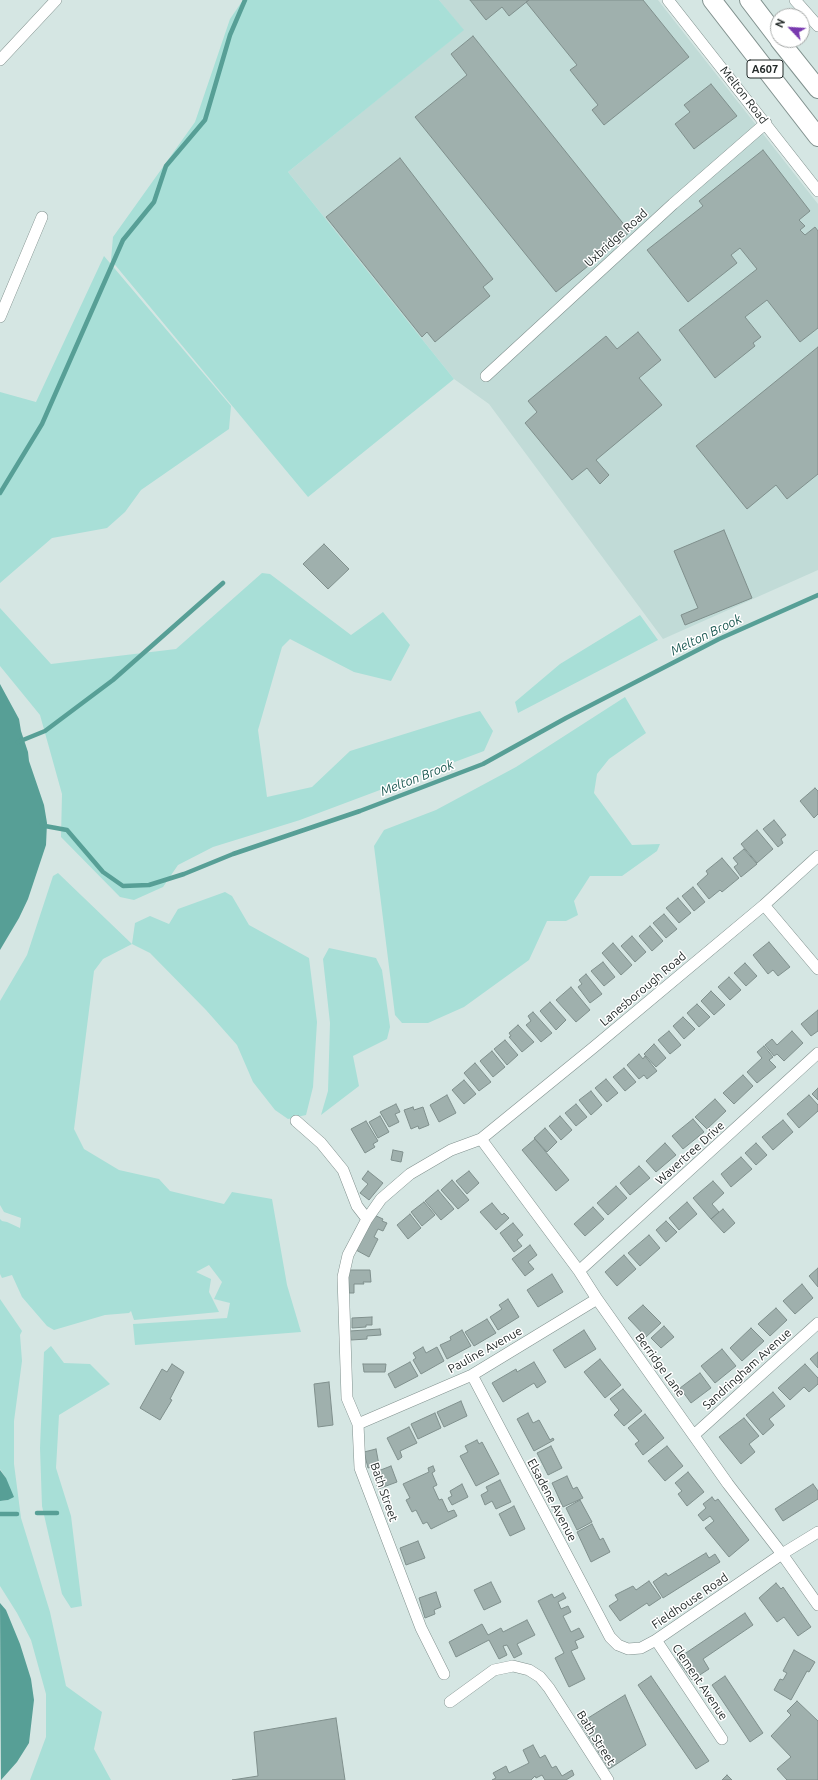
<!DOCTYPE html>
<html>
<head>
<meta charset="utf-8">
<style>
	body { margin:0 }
	#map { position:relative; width:818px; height:1780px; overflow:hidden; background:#d5e6e3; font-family:Ubuntu,sans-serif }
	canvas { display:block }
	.north { position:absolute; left:770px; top:8px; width:40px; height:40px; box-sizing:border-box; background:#fff; border:1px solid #a7aaa9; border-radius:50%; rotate:295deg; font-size:11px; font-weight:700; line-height:16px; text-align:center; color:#232a29 }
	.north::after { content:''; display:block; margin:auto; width:14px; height:18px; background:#793aaf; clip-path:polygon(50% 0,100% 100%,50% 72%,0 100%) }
</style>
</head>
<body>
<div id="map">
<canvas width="818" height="1780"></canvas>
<div class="north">N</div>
</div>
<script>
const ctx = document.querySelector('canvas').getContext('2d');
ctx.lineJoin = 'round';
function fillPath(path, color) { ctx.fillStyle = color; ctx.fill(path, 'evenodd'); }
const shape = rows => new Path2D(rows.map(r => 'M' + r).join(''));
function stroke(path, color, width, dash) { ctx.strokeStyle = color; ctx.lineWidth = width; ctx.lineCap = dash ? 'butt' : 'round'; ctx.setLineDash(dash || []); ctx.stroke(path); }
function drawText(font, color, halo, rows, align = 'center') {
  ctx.font = font + ' Ubuntu,sans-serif'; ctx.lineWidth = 3; ctx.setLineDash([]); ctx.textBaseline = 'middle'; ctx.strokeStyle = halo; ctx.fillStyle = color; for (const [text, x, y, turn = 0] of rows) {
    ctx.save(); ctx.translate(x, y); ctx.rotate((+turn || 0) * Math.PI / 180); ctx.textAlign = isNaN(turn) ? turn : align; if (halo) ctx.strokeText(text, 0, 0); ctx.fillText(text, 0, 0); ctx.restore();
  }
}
const built = shape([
	[439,0,658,0,818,204,818,570,663,639,489,404,454,379,288,172,463,30]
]);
const green = shape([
	[243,0,439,0,464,30,288,172,454,379,308,497,111,260,113,237,195,122,230,19],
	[104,256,231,406,229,429,141,490,125,512,107,528,52,538,0,583,0,392,36,402],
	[262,573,270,574,351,635,383,612,410,645,391,681,354,672,290,639,282,647,258,730,267,797,312,787,350,751,459,717,480,711,493,731,484,751,300,820,213,847,178,865,163,887,134,900,120,897,61,837,62,794,40,715,0,666,0,608,51,664,176,649],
	[640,615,658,640,518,713,515,702,560,664],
	[625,697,646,733,609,759,597,774,594,793,632,845,660,844,657,851,622,876,590,876,574,901,578,915,566,921,547,921,529,960,464,1007,428,1023,402,1023,395,1015,374,846,384,830,436,810,516,767],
	[58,873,132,944,135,923,150,916,169,924,178,909,225,892,232,896,249,925,309,958,317,1022,313,1087,306,1115,288,1119,275,1110,253,1082,237,1045,206,1010,150,953,132,944,103,959,94,971,74,1129,84,1149,119,1170,159,1179,170,1191,224,1204,232,1192,272,1199,287,1285,301,1332,135,1345,133,1324,227,1318,230,1303,214,1299,222,1282,209,1265,196,1272,211,1279,209,1292,219,1312,134,1320,131,1311,129,1313,105,1315,54,1330,47,1326,22,1297,12,1275,2,1278,0,1274,0,1219,2,1221,7,1222,20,1228,21,1218,4,1212,0,1205,0,1001,27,955,53,876],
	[329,948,376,958,382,970,390,1027,387,1039,353,1056,359,1086,321,1115,328,1091,330,1023,323,959],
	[0,1299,22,1331,20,1335,22,1361,14,1421,14,1464,21,1518,50,1612,66,1686,102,1712,94,1749,111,1780,30,1780,46,1737,46,1694,31,1640,17,1613,0,1586,0,1501,8,1500,6,1478,0,1469],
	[51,1346,64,1363,90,1364,110,1384,59,1415,56,1468,71,1516,82,1606,71,1608,62,1594,42,1506,40,1448,44,1352]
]);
const water = shape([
	[0,684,19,719,21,731,28,752,29,761,44,805,47,823,46,845,28,899,19,918,0,950],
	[0,1470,6,1478,14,1497,8,1500,0,1501],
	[0,1603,6,1610,20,1644,31,1679,34,1700,29,1743,17,1762,1,1780]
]);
const stream = shape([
	[0,493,42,424,123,240,154,202,166,166,205,120,230,35,245,0],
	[18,742,45,731,113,680,223,583],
	[42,824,45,826,67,830,103,872,123,886,149,885,184,874,233,854,360,811,483,764,566,718,719,639,818,595],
	[37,1513,57,1513],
	[0,1514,17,1514]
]);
const building = shape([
	[470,0,529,0,509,16,502,7,486,20,470,0],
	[529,0,643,0,689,57,604,125,592,110,598,105,570,70,577,65,526,2,529,0],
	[473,36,630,232,556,292,415,117,467,75,451,54,473,36],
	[711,84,737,116,694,149,675,124,690,112,684,105,711,84],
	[763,150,810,211,799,220,805,226,800,230,805,235,815,227,818,231,818,328,800,342,767,300,745,317,761,337,753,343,755,346,715,378,679,330,757,269,740,248,731,255,737,263,688,302,647,250,703,206,699,201,763,150],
	[400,158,493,279,483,287,490,296,435,342,427,332,422,337,326,217,400,158],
	[638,332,661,360,639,378,662,405,596,460,609,475,600,484,587,468,572,480,525,423,537,412,528,401,606,336,617,349,638,332],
	[818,347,818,474,787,499,776,485,747,509,696,446,818,347],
	[724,530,752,598,685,625,681,615,698,608,674,551,724,530],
	[324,544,349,569,328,589,303,564,324,544],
	[815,788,818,791,818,814,814,818,800,801,815,788],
	[774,820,786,835,781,839,783,843,778,847,763,829,774,820],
	[757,830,773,849,757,863,741,844,757,830],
	[744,849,757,864,741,877,734,867,738,864,733,858,744,849],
	[722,858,739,878,722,892,720,890,709,899,697,884,708,874,706,871,722,858],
	[693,887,705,902,694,911,682,896,693,887],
	[678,898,691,913,679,923,666,908,678,898],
	[664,914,677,929,666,938,653,923,664,914],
	[650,926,663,941,652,951,639,936,650,926],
	[632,936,646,952,635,962,621,946,632,936],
	[769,942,790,967,778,976,773,970,768,974,753,955,769,942],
	[613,943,632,965,621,975,602,953,613,943],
	[603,962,615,977,604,986,591,971,603,962],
	[745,963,757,976,746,986,734,973,745,963],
	[586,974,602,994,590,1003,578,987,582,984,579,980,586,974],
	[729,977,741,990,730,1000,718,987,729,977],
	[571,987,590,1010,576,1022,556,1000,571,987],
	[711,991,725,1005,714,1015,701,1001,711,991],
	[550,1002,566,1020,556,1030,540,1011,550,1002],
	[697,1004,710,1017,699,1027,687,1013,697,1004],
	[818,1010,818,1031,811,1036,801,1024,818,1010],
	[533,1012,552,1033,541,1042,526,1025,531,1021,528,1016,533,1012],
	[683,1017,695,1029,684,1039,673,1026,683,1017],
	[518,1025,534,1042,522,1052,509,1037,511,1036,509,1033,518,1025],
	[669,1031,681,1045,670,1054,658,1040,669,1031],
	[792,1031,803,1043,784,1061,777,1054,774,1056,765,1045,772,1039,777,1045,792,1031],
	[505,1040,518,1055,507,1065,494,1049,505,1040],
	[654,1044,666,1058,656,1067,644,1054,654,1044],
	[764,1046,773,1057,769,1060,776,1067,757,1083,747,1072,762,1058,757,1052,764,1046],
	[492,1051,505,1067,493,1077,480,1061,492,1051],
	[639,1054,643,1059,645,1056,657,1071,647,1079,644,1075,639,1079,627,1065,639,1054],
	[475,1063,491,1082,479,1091,464,1073,475,1063],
	[624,1068,636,1082,625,1091,613,1077,624,1068],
	[743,1075,753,1086,734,1104,723,1093,743,1075],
	[606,1079,618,1093,607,1102,595,1088,606,1079],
	[464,1080,476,1094,464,1104,452,1090,464,1080],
	[818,1088,818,1100,812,1094,818,1088],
	[591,1091,602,1105,591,1115,579,1100,591,1091],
	[447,1095,456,1113,439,1122,430,1105,447,1095],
	[809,1095,818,1105,818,1111,799,1128,787,1114,809,1095],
	[715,1099,726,1111,707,1129,695,1117,715,1099],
	[396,1104,400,1112,395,1114,399,1122,389,1127,380,1112,396,1104],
	[576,1104,587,1117,576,1126,565,1113,576,1104],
	[413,1107,414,1110,423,1107,429,1125,419,1129,418,1126,411,1129,404,1110,413,1107],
	[380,1116,389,1132,378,1138,369,1122,380,1116],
	[560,1116,572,1130,561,1140,549,1126,560,1116],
	[693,1119,704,1132,683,1149,672,1136,693,1119],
	[783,1120,793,1132,773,1150,762,1137,783,1120],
	[366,1121,378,1141,373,1144,375,1147,365,1153,351,1129,366,1121],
	[545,1128,557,1142,547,1152,534,1138,545,1128],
	[535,1139,569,1180,556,1191,522,1150,535,1139],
	[665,1143,676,1155,656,1172,646,1161,665,1143],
	[756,1143,767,1155,756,1165,745,1153,756,1143],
	[393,1150,403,1152,401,1162,391,1160,393,1150],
	[741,1157,752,1169,731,1187,721,1174,741,1157],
	[639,1166,650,1178,630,1195,620,1183,639,1166],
	[368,1171,383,1183,369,1200,360,1193,368,1184,362,1179,368,1171],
	[469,1171,479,1183,467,1194,456,1181,469,1171],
	[452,1180,469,1200,458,1209,441,1190,452,1180],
	[713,1181,724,1193,712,1204,719,1212,711,1219,693,1198,713,1181],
	[616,1186,627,1198,608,1215,597,1203,616,1186],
	[438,1190,454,1209,441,1220,425,1201,438,1190],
	[424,1202,435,1215,422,1226,411,1212,424,1202],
	[687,1202,697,1214,679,1230,669,1218,687,1202],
	[492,1203,502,1215,504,1213,509,1218,496,1230,480,1212,492,1203],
	[593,1207,604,1219,585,1236,574,1224,593,1207],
	[723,1209,735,1223,724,1233,711,1219,723,1209],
	[410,1214,421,1228,408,1239,397,1225,410,1214],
	[374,1215,383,1219,382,1221,387,1223,383,1231,378,1229,374,1237,378,1239,369,1257,356,1250,374,1215],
	[666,1221,677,1232,666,1242,656,1230,666,1221],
	[513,1223,523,1235,517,1240,522,1246,514,1252,500,1233,513,1223],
	[649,1235,660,1248,640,1266,628,1253,649,1235],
	[530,1245,537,1255,528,1262,534,1269,525,1276,512,1259,530,1245],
	[624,1255,636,1269,617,1286,605,1272,624,1255],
	[818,1268,818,1287,809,1276,818,1268],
	[348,1270,370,1270,371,1282,363,1282,364,1284,354,1284,354,1293,349,1293,348,1270],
	[552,1274,563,1292,538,1307,527,1290,552,1274],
	[802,1284,813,1298,795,1314,783,1301,802,1284],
	[508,1299,519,1317,498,1330,490,1317,502,1309,499,1305,508,1299],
	[643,1305,661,1323,646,1337,628,1318,643,1305],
	[776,1308,787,1320,770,1336,758,1324,776,1308],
	[372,1317,372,1325,366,1325,366,1327,352,1328,352,1318,372,1317],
	[487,1319,496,1333,474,1346,465,1332,487,1319],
	[664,1326,674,1337,661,1348,651,1338,664,1326],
	[751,1328,764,1341,742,1361,730,1348,751,1328],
	[380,1329,381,1335,367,1336,367,1339,351,1340,350,1331,380,1329],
	[462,1330,471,1346,447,1359,440,1345,451,1340,450,1337,462,1330],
	[584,1330,596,1349,565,1368,553,1350,584,1330],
	[423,1347,426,1353,437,1347,444,1361,421,1374,413,1360,416,1358,413,1353,423,1347],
	[722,1349,736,1366,715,1383,701,1366,722,1349],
	[818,1352,818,1368,810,1359,818,1352],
	[600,1359,621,1385,605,1398,584,1372,600,1359],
	[410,1362,418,1376,395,1388,388,1374,410,1362],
	[534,1362,546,1382,537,1388,534,1383,503,1402,492,1383,516,1369,517,1372,534,1362],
	[172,1364,184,1372,170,1399,172,1400,160,1420,140,1408,162,1369,167,1372,172,1364],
	[363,1364,386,1364,385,1372,364,1372,363,1364],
	[805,1364,818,1378,818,1384,809,1392,804,1387,790,1400,778,1388,805,1364],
	[700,1373,711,1388,691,1403,680,1388,700,1373],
	[329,1382,333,1425,318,1427,314,1384,329,1382],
	[623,1389,642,1411,624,1426,614,1415,619,1410,610,1399,623,1389],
	[773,1392,785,1406,769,1419,774,1425,763,1435,746,1415,773,1392],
	[461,1401,467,1416,444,1427,437,1412,461,1401],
	[435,1413,441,1428,418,1439,411,1424,435,1413],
	[528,1413,533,1423,539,1420,550,1440,553,1438,554,1440,534,1451,517,1419,528,1413],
	[645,1414,664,1438,643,1455,635,1444,639,1441,628,1428,645,1414],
	[744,1418,759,1436,749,1444,755,1452,741,1464,719,1437,744,1418],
	[409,1427,417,1443,400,1451,402,1457,398,1460,387,1438,409,1427],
	[477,1440,479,1444,482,1442,499,1474,476,1486,460,1456,468,1452,465,1446,477,1440],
	[551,1446,562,1468,548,1475,537,1453,551,1446],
	[667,1446,683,1466,665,1481,648,1461,667,1446],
	[376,1449,379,1465,368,1468,364,1452,376,1449],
	[391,1466,397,1482,378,1489,373,1473,391,1466],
	[433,1466,435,1471,432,1473,437,1485,433,1487,439,1500,442,1499,448,1512,454,1510,457,1516,431,1529,427,1522,423,1524,416,1510,412,1512,406,1500,410,1498,403,1484,429,1472,428,1468,433,1466],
	[688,1472,704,1492,687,1506,678,1494,682,1491,675,1483,688,1472],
	[567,1476,573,1489,577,1487,583,1498,563,1507,552,1483,567,1476],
	[500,1480,511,1502,496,1509,492,1501,485,1505,481,1495,488,1491,486,1487,500,1480],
	[462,1484,468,1497,452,1505,448,1498,452,1496,450,1491,462,1484],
	[813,1484,818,1491,818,1499,783,1521,775,1509,813,1484],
	[712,1497,715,1501,718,1499,749,1540,729,1557,705,1528,714,1521,710,1516,703,1521,698,1515,706,1508,703,1504,712,1497],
	[580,1500,592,1522,577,1530,566,1508,580,1500],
	[514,1506,525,1529,510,1536,499,1514,514,1506],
	[592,1524,600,1540,603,1538,610,1552,591,1562,577,1532,592,1524],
	[418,1541,425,1558,406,1565,400,1548,418,1541],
	[706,1553,709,1558,715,1554,720,1562,663,1598,653,1582,666,1573,668,1576,706,1553],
	[649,1581,661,1598,649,1606,647,1603,620,1621,609,1606,618,1600,615,1595,633,1586,636,1590,649,1581],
	[491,1582,501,1602,484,1610,474,1590,491,1582],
	[776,1583,781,1589,783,1587,811,1627,798,1636,784,1617,777,1622,759,1598,776,1583],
	[436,1592,441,1607,434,1610,435,1614,425,1618,419,1598,436,1592],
	[563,1593,566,1598,558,1602,561,1609,568,1606,571,1612,563,1616,571,1632,579,1628,584,1637,575,1641,578,1648,571,1651,585,1679,569,1687,555,1658,564,1653,538,1601,552,1594,554,1598,563,1593],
	[745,1613,753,1625,703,1659,709,1669,692,1680,677,1659,745,1613],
	[527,1620,535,1635,517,1644,522,1654,514,1658,507,1645,503,1646,507,1655,499,1659,489,1640,456,1657,449,1642,482,1624,488,1635,501,1628,503,1632,527,1620],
	[794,1650,815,1662,809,1672,807,1671,791,1700,774,1690,780,1679,783,1680,787,1673,783,1671,794,1650],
	[651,1676,709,1761,696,1769,638,1685,651,1676],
	[725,1676,763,1733,750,1742,712,1685,725,1676],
	[625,1695,646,1745,609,1769,580,1723,625,1695],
	[797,1701,818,1721,818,1780,787,1780,777,1769,791,1757,771,1736,791,1715,787,1711,797,1701],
	[336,1718,345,1780,232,1780,258,1776,254,1732,336,1718],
	[533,1745,540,1758,545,1755,552,1768,556,1766,562,1776,572,1770,574,1775,566,1780,545,1780,542,1775,536,1778,535,1776,531,1780,492,1780,496,1778,493,1773,506,1766,509,1773,529,1763,523,1750,533,1745],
	[727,1775,732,1780,722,1780,727,1775]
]);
const street = shape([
	[668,0,818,191],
	[795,0,818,26],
	[0,60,56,0],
	[0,317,42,217],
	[486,376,673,204,766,123],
	[764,905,818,969],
	[296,1121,321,1143,343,1170,357,1206,367,1219,348,1255,343,1277,347,1398,358,1424,360,1468,421,1628,444,1674],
	[481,1139,579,1271,597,1299,728,1484,782,1554,818,1605],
	[367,1219,381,1199,410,1174,451,1150,481,1139,594,1047,764,905,818,856],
	[579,1271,818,1053],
	[472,1375,610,1637,618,1645,628,1649,641,1648,656,1640,782,1554,818,1532],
	[358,1424,472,1375,597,1299],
	[694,1435,818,1323],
	[656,1640,722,1739],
	[450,1702,494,1670,513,1666,529,1670,540,1677,549,1688,608,1780]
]);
const primary = shape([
	[712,0,818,137],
	[749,0,778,38],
	[779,40,818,89]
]);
const shields = [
	[765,69,36]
];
const shieldNames = [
	["A607",765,69]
];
const streetNames = [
	["Melton Road",744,95,52],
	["Uxbridge Road",616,238,-42],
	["Lanesborough Road",643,989,-40],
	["Wavertree Drive",690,1153,-42],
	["Pauline Avenue",485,1350,-29],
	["Berridge Lane",660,1365,54],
	["Sandringham Avenue",747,1369,-42],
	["Bath Street",384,1492,71],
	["Elsadene Avenue",552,1500,62],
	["Fieldhouse Road",690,1601,-34],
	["Clement Avenue",700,1682,56],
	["Bath Street",596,1738,58]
];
const waterNames = [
	["Melton Brook",706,635,-26],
	["Melton Brook",417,778,-21]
];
fillPath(built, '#c1dbd7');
fillPath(green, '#a8dfd7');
fillPath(water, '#579f96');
stroke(stream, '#579f96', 4.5);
fillPath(building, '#9fb0ad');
stroke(building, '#80908d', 1);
stroke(street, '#81918e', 12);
stroke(primary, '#81918e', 20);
stroke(street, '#fff', 11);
stroke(primary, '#fff', 18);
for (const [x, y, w] of shields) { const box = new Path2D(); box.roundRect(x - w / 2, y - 9, w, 18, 3); ctx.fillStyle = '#fff'; ctx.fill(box); stroke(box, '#232a29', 1); }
drawText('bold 11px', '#232a29', null, shieldNames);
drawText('12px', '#232a29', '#fff', streetNames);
drawText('italic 13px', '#1e5b54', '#fff', waterNames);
</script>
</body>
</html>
